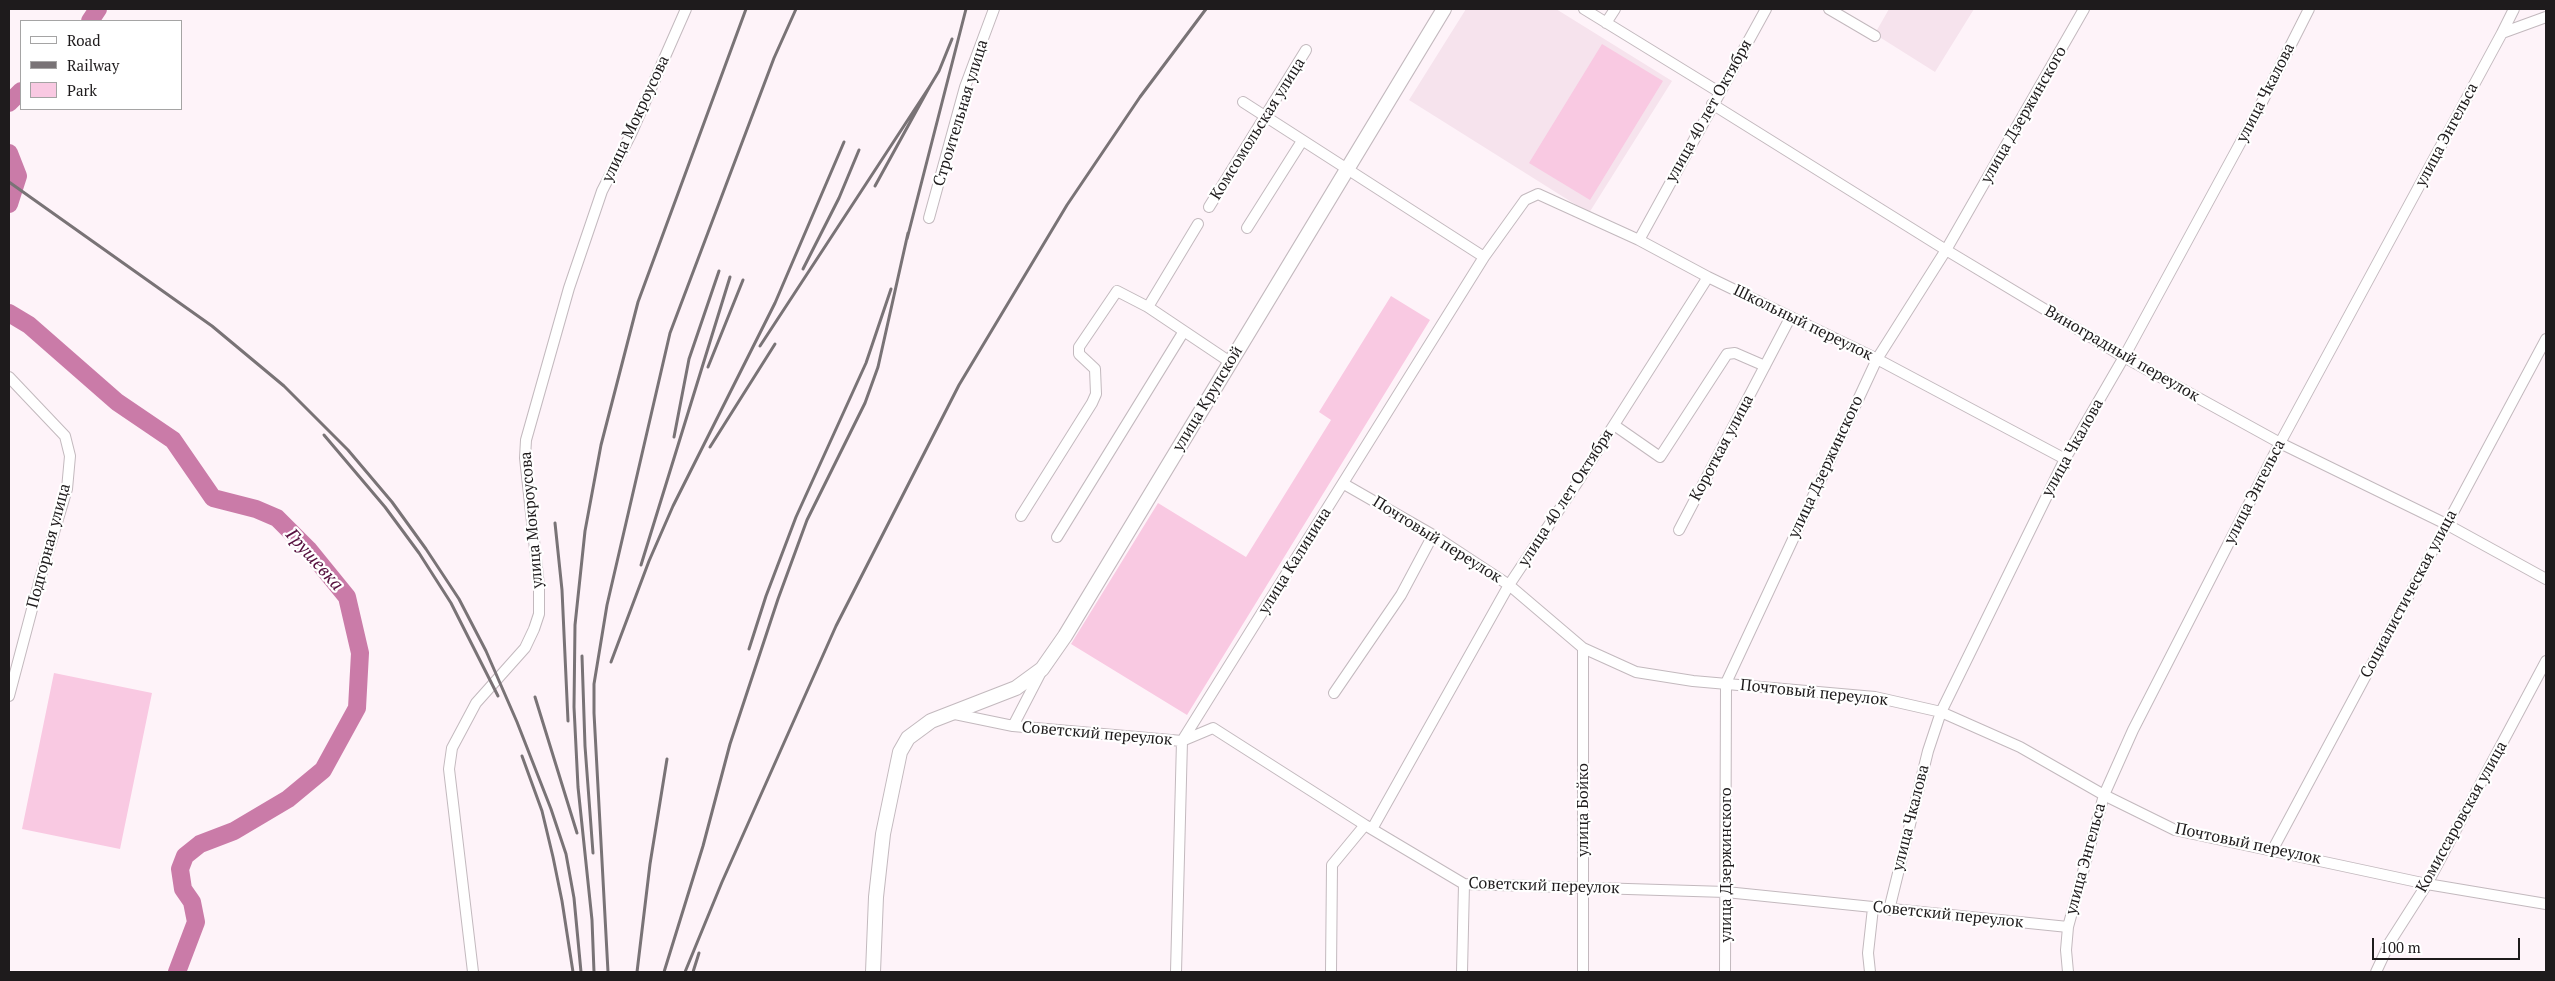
<!DOCTYPE html>
<html>
<head>
<meta charset="utf-8">
<style>
	body { margin:0 }
	#map { position:relative; width:2555px; height:981px; overflow:hidden; background:#fef3f9; font-family:"PT Serif",serif }
	canvas { display:block }
	.frame { position:absolute; inset:0; border:10px solid #1e1b1c; pointer-events:none }
	.legend { position:absolute; left:20px; top:20px; width:162px; height:90px; box-sizing:border-box; background:#fff; border:1px solid #a5a4a4; margin:0; padding:6px 9px; list-style:none; font-size:15px; color:#1e1b1c }
	.legend li { display:flex; align-items:center; gap:10px; height:25px }
	.legend b { width:25px; border:1px solid #a5a4a4 }
	.scale { position:absolute; left:2372px; top:938px; width:148px; height:22px; box-sizing:border-box; border:2px solid #1e1b1c; border-top:0; padding-left:6px; font-size:15px; line-height:18px; white-space:nowrap; color:#1e1b1c; -webkit-text-stroke:4px #fff; paint-order:stroke }
</style>
</head>
<body>
<div id="map">
<canvas width="2555" height="981"></canvas>
<div class="frame"></div>
<ul class="legend">
<li><b style="height:6px;background:#fff"></b>Road</li>
<li><b style="height:6px;background:#797376"></b>Railway</li>
<li><b style="height:14px;background:#f9c9e2"></b>Park</li>
</ul>
<div class="scale">100 m</div>
</div>
<script>
const ctx = document.querySelector('canvas').getContext('2d');
ctx.lineJoin = 'round';
function fillPath(path, color) { ctx.fillStyle = color; ctx.fill(path, 'evenodd'); }
const shape = rows => new Path2D(rows.map(r => 'M' + r).join(''));
function stroke(path, color, width, dash) { ctx.strokeStyle = color; ctx.lineWidth = width; ctx.lineCap = dash ? 'butt' : 'round'; ctx.setLineDash(dash || []); ctx.stroke(path); }
function drawText(font, color, halo, rows, align = 'center') {
  ctx.font = font + ' "PT Serif",serif'; ctx.lineWidth = 4.5; ctx.setLineDash([]); ctx.textBaseline = 'middle'; ctx.strokeStyle = halo; ctx.fillStyle = color; for (const [text, x, y, turn = 0] of rows) {
    ctx.save(); ctx.translate(x, y); ctx.rotate((+turn || 0) * Math.PI / 180); ctx.textAlign = isNaN(turn) ? turn : align; if (halo) ctx.strokeText(text, 0, 0); ctx.fillText(text, 0, 0); ctx.restore();
  }
}
const built = shape([
	[1466,9,1556,9,1672,81,1589,213,1409,100],
	[1889,9,1974,9,1935,72,1881,38,1877,30]
]);
const green = shape([
	[1602,44,1663,81,1590,200,1529,163],
	[1391,296,1430,320,1187,715,1071,644,1158,503,1246,557,1331,420,1319,412],
	[54,673,152,693,120,849,22,829]
]);
const river = shape([
	[90,21,98,9],
	[9,103,21,91],
	[9,153,18,176,9,204],
	[9,313,29,325,117,402,173,440,213,498,256,509,277,518,308,549,347,597,360,653,357,708,323,770,288,799,234,831,200,844,185,856,180,869,183,889,192,902,196,922,177,972]
]);
const minor = shape([
	[1584,9,1719,92],
	[1829,9,1875,36],
	[1606,23,1615,9],
	[2502,33,2514,9],
	[1243,102,1484,257],
	[1712,104,1946,250,2124,357,2280,443,2446,524,2546,579],
	[1209,207,1306,50],
	[929,218,965,87,994,9],
	[1247,228,1302,141],
	[1639,240,1766,9],
	[1148,307,1198,224],
	[9,377,65,436,70,456,67,489,40,579,9,696],
	[1614,425,1660,457,1727,354,1735,353,1765,366],
	[1344,484,1433,535,1509,585,1583,648,1636,672,1693,681,1875,697,1941,712,2020,747,2104,795,2175,830,2427,884,2546,904],
	[1021,516,1092,403,1096,394,1095,369,1079,354,1079,347,1117,291,1148,307,1230,362],
	[1679,530,1790,318],
	[1057,537,1184,331],
	[1583,648,1583,972],
	[1334,693,1401,595,1433,535],
	[950,713,1013,726,1182,741,1213,728,1365,825,1464,884,1726,892,2068,927],
	[1013,726,1041,672],
	[1372,829,1509,585,1577,483,1708,277],
	[2273,849,2546,339],
	[1889,910,1928,751,1941,712,2065,459,2124,357,2256,114,2309,9],
	[473,972,449,769,452,748,476,703,525,648,534,629,539,614,539,586,525,458,526,440,569,288,602,191,631,134,686,9],
	[1176,972,1182,741,1484,257,1525,200,1538,194,1639,240,1708,277,1877,359,2065,459],
	[1331,972,1332,865,1365,825],
	[1462,972,1464,884],
	[1725,972,1726,683,1877,359,1946,250,2084,9],
	[1870,972,1868,953,1873,908],
	[2068,972,2066,950,2068,927,2104,795,2133,730,2280,443,2502,33,2546,17],
	[2376,972,2390,942,2427,884,2546,661]
]);
const major = shape([
	[873,972,876,897,883,834,900,752,908,738,931,721,1016,688,1042,669,1065,636,1444,9]
]);
const rail = shape([
	[930,86,939,71,952,39],
	[9,182,212,326,284,386,348,450,392,502,426,549,459,599,486,651,517,722,551,809,566,854,574,898,581,972],
	[907,239,966,9],
	[803,269,839,198,859,150],
	[760,346,930,86,875,186],
	[708,367,743,280],
	[324,435,385,507,419,553,451,603,498,696],
	[674,437,689,359,719,271],
	[710,447,775,344],
	[555,523,562,590,568,721],
	[641,565,730,277],
	[749,649,766,596,796,517,866,363,891,289],
	[582,656,585,746,593,853],
	[611,662,649,561,673,506,775,303,844,142],
	[535,697,577,833],
	[522,756,542,811,553,857,562,901,573,972],
	[594,972,592,920,578,787,574,707,575,625,585,531,601,445,638,302,746,9],
	[608,972,594,713,594,684,607,605,670,333,774,58,796,9],
	[637,972,650,864,667,759],
	[664,972,703,846,730,744,778,599,807,520,865,403,878,367,908,233],
	[685,972,722,882,836,626,959,385,1067,205,1140,97,1206,9],
	[693,972,699,953]
]);
const streetNames = [
	["улица Чкалова",2266,93,-63],
	["улица 40 лет Октября",1709,111,-61],
	["Строительная улица",961,113,-73],
	["улица Дзержинского",2024,115,-60],
	["улица Мокроусова",636,119,-65],
	["Комсомольская улица",1258,129,-58],
	["улица Энгельса",2447,135,-62],
	["Школьный переулок",1803,323,26],
	["Виноградный переулок",2122,354,30],
	["улица Крупской",1208,399,-59],
	["Короткая улица",1722,448,-62],
	["улица Чкалова",2073,448,-61],
	["улица Дзержинского",1826,467,-65],
	["улица Энгельса",2255,492,-63],
	["улица 40 лет Октября",1566,498,-57],
	["улица Мокроусова",532,520,-95],
	["Почтовый переулок",1437,540,32],
	["Подгорная улица",49,546,-75],
	["улица Калинина",1295,561,-58],
	["Социалистическая улица",2409,594,-62],
	["Почтовый переулок",1814,693,6],
	["Советский переулок",1097,734,5],
	["улица Бойко",1583,810,-90],
	["Комиссаровская улица",2462,817,-61],
	["улица Чкалова",1911,818,-76],
	["Почтовый переулок",2248,844,12],
	["улица Энгельса",2086,859,-75],
	["улица Дзержинского",1726,865,-90],
	["Советский переулок",1544,886,2],
	["Советский переулок",1948,915,6]
];
const waterNames = [
	["Грушевка",314,560,48]
];
fillPath(built, '#f6e3ed');
fillPath(green, '#f9c9e2');
stroke(river, '#ca7ba8', 18);
stroke(minor, '#c3b9be', 12);
stroke(major, '#c3b9be', 16);
stroke(minor, '#fff', 10);
stroke(major, '#fff', 14);
stroke(rail, '#797376', 3);
drawText('16px', '#1e1b1c', '#fff', streetNames);
drawText('italic 18px', '#550e3d', '#fff', waterNames);
</script>
</body>
</html>
